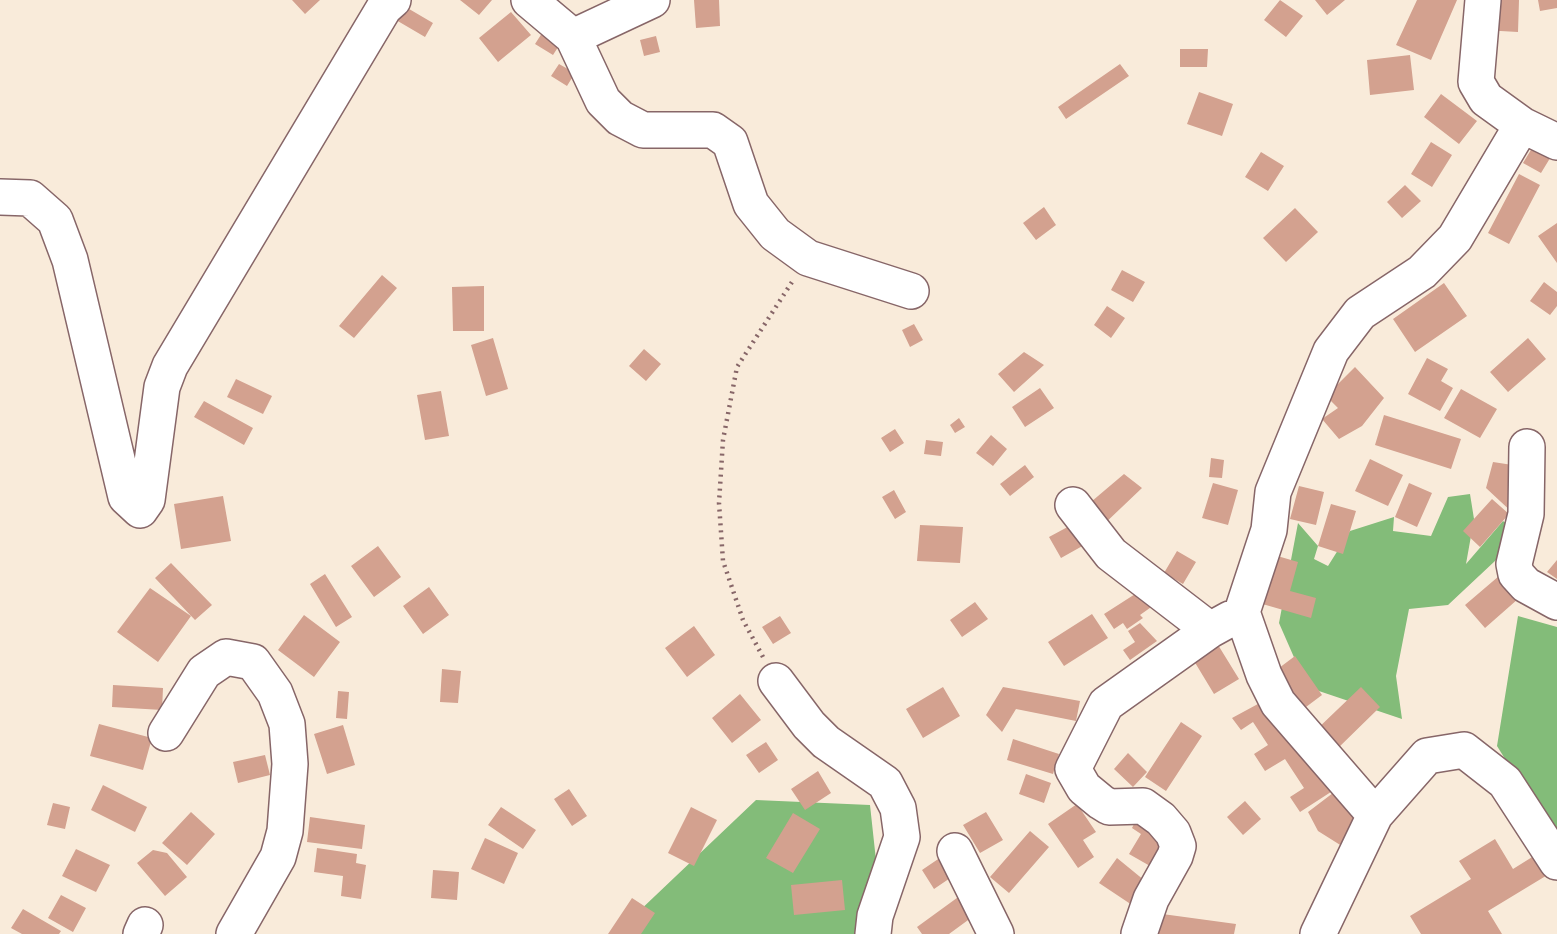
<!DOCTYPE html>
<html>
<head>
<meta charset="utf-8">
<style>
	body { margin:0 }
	canvas { display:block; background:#f9ebda }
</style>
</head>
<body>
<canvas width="1557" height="934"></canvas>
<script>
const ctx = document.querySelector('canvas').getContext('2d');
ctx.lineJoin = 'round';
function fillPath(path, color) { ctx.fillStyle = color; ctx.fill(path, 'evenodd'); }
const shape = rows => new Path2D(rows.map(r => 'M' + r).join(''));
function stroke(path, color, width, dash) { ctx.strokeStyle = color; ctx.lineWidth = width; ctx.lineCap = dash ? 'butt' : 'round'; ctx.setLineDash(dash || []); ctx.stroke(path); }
const forest = shape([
	[1470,494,1474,519,1466,564,1503,521,1518,532,1511,546,1448,605,1409,609,1396,676,1402,719,1307,687,1279,623,1298,523,1318,546,1314,559,1328,566,1350,531,1394,517,1393,531,1431,536,1448,497],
	[1518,616,1557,627,1557,842,1497,746],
	[756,800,870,805,879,888,873,934,615,934]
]);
const building = shape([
	[292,0,320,0,305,14],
	[460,0,492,0,479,15],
	[694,0,719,0,720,26,696,28],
	[1280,0,1303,16,1286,37,1264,20],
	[1315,0,1345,0,1327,15],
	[1417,0,1457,0,1431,60,1396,45],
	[1484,0,1519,0,1518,32,1483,30],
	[1538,0,1557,0,1557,8,1540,11],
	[404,6,433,23,425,37,396,20],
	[511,12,531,35,498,62,479,38],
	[544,30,562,41,553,55,535,44],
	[656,36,660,52,644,56,640,40],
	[1180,49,1208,49,1207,67,1180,67],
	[1410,55,1414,90,1370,95,1367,60],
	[559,64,575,73,567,86,551,76],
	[1120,64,1129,76,1066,119,1058,107],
	[1199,92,1233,104,1222,136,1187,124],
	[1441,94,1477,121,1459,144,1424,117],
	[1537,140,1555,150,1541,173,1523,163],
	[1431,142,1452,155,1432,187,1411,174],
	[1261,152,1284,166,1268,191,1245,177],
	[1519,174,1540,185,1509,244,1488,233],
	[1405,185,1421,201,1402,218,1387,202],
	[1044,207,1056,225,1036,240,1023,223],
	[1295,208,1318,232,1286,262,1263,238],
	[1557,223,1557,263,1538,236],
	[1122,270,1145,282,1133,302,1111,290],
	[382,275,397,288,354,338,339,326],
	[1544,282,1557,292,1557,306,1550,315,1530,301],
	[1444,283,1467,316,1415,352,1393,319],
	[484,286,484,331,453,331,452,287],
	[1107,306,1125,318,1111,338,1094,325],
	[914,324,923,340,910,347,902,330],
	[493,338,508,389,486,396,471,345],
	[1528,338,1546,359,1508,392,1490,372],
	[644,349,661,364,646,381,629,366],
	[1024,352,1044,365,1014,392,998,374],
	[1427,358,1448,369,1441,381,1453,388,1440,411,1408,394],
	[1355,367,1384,398,1362,426,1339,439,1322,419,1338,408,1326,396],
	[236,379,272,396,263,414,227,397],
	[1040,388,1054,408,1025,427,1012,407],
	[1461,389,1497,409,1480,438,1444,418],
	[441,391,449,436,425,440,417,395],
	[204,401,253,428,244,445,194,417],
	[1384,415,1461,439,1451,469,1375,445],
	[959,418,965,427,955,433,950,425],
	[895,429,904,443,890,452,881,438],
	[991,435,1007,449,993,466,976,453],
	[926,440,943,442,941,456,924,454],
	[1211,458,1224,460,1222,478,1209,477],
	[1370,459,1403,475,1388,506,1355,491],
	[1493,462,1519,466,1515,515,1486,488],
	[1025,465,1034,477,1010,496,1000,484],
	[1124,474,1142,488,1101,527,1085,507],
	[1213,483,1238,490,1228,525,1202,518],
	[1409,483,1432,493,1417,527,1395,517],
	[1299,486,1324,492,1316,525,1290,519],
	[894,490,906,512,895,519,882,497],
	[223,496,231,541,181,549,174,504],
	[1492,499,1509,514,1480,547,1463,531],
	[1331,504,1356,511,1343,554,1318,546],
	[1075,523,1086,544,1061,558,1049,537],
	[920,525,963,527,960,563,917,561],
	[378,546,401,577,374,597,351,566],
	[1177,551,1196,562,1183,584,1164,573],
	[1274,555,1298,562,1290,591,1316,598,1311,618,1259,603],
	[1557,560,1557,579,1547,572],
	[171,563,212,605,195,620,155,578],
	[325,574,352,617,336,627,310,584],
	[1499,576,1518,599,1485,628,1465,605],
	[429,587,449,615,423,634,403,606],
	[150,588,191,616,158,662,117,632],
	[1143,589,1154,605,1140,615,1143,618,1127,629,1123,623,1114,629,1104,614],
	[975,602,988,619,962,637,950,620],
	[1092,614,1108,638,1064,666,1048,642],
	[304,615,340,642,314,677,278,650],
	[780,616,791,633,773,644,762,627],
	[1140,623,1157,641,1130,660,1123,650,1135,642,1128,631],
	[694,626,715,655,687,677,665,648],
	[1215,640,1239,679,1214,694,1191,656],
	[1295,656,1322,695,1302,710,1275,671],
	[442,669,461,671,458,703,440,702],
	[113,685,163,688,162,710,112,707],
	[943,687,960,716,923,738,906,709],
	[1003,687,1080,701,1076,721,1016,709,1002,732,986,715],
	[1361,687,1380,707,1334,752,1314,732],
	[338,691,349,692,347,719,336,718],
	[740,694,761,720,732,743,712,718],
	[1269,698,1334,790,1300,812,1290,797,1304,788,1285,759,1265,771,1254,754,1268,745,1253,722,1241,730,1232,718],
	[1181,722,1202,736,1166,791,1145,777],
	[99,724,152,738,143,770,90,756],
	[343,725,355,765,327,774,314,734],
	[1013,739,1059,754,1053,774,1007,760],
	[766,742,778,760,759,773,746,755],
	[1128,753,1147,772,1133,787,1114,769],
	[265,755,270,775,238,783,233,762],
	[818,771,831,793,805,810,791,789],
	[1026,774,1051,783,1044,803,1019,794],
	[103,785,147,807,135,832,91,810],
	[569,789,587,816,572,826,554,799],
	[1333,793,1359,822,1345,848,1318,831,1308,812],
	[1245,801,1261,819,1243,835,1227,817],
	[53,803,70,807,65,829,47,825],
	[1077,804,1096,832,1083,840,1094,857,1078,868,1048,824],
	[501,807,536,830,523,849,488,825],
	[691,807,717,820,694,866,668,853],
	[191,812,215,834,187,865,162,843],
	[986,812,1003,840,980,853,963,825],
	[793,813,820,829,793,873,766,858],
	[1138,816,1173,836,1150,866,1129,854,1141,834,1132,828],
	[310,817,365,825,362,849,307,842],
	[1030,831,1049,847,1009,893,990,877],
	[485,838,518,853,504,884,471,869],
	[1495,839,1513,869,1537,854,1549,874,1488,911,1502,934,1421,934,1410,916,1471,879,1459,861],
	[317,848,357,854,356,863,366,865,361,899,341,896,343,876,314,872],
	[76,849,110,865,96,892,62,876],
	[153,850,167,853,187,877,165,896,137,863],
	[950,851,962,870,934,889,922,870],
	[1117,858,1150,885,1135,907,1099,883],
	[433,870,459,872,457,900,431,898],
	[842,880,845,910,794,915,791,885],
	[61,895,86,908,73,932,48,918],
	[961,895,975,915,949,934,922,934,917,927],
	[632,898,655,913,641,934,608,934],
	[23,909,61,931,59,934,22,934,11,928],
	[1155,913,1236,924,1234,934,1152,934]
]);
const path = shape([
	[763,657,743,620,723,561,719,503,723,440,737,367,792,282]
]);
const minor = shape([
	[529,0,573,37,603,101,620,118,643,130,713,130,730,142,751,204,775,234,808,258,911,291],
	[573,37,652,0],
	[1522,125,1557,142],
	[0,197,30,198,55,220,70,260,126,497,140,510,147,500,162,387,170,366,384,8,393,0],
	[1527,447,1526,514,1514,564,1516,574,1526,585,1557,602],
	[1073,505,1111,554,1210,630,1230,619],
	[776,681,809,725,826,742,885,783,898,808,902,837,875,916,873,934],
	[166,733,204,672,226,657,253,662,275,693,287,724,290,764,285,831,278,857,234,934],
	[1375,815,1278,703,1264,675,1242,612,1269,530,1273,492,1331,351,1360,313,1422,272,1455,238,1522,125,1486,99,1476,82,1483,0],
	[955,851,996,934],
	[141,934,145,925],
	[1139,934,1151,899,1175,856,1178,846,1173,833,1161,819,1143,806,1109,807,1101,802,1084,788,1073,769,1106,704,1210,630],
	[1318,934,1375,815,1427,756,1464,750,1505,782,1557,862]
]);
fillPath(forest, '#83bc79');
fillPath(building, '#d3a18f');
stroke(minor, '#876668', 38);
stroke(path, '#876668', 4.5, [2, 5]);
stroke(minor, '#fff', 35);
</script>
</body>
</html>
